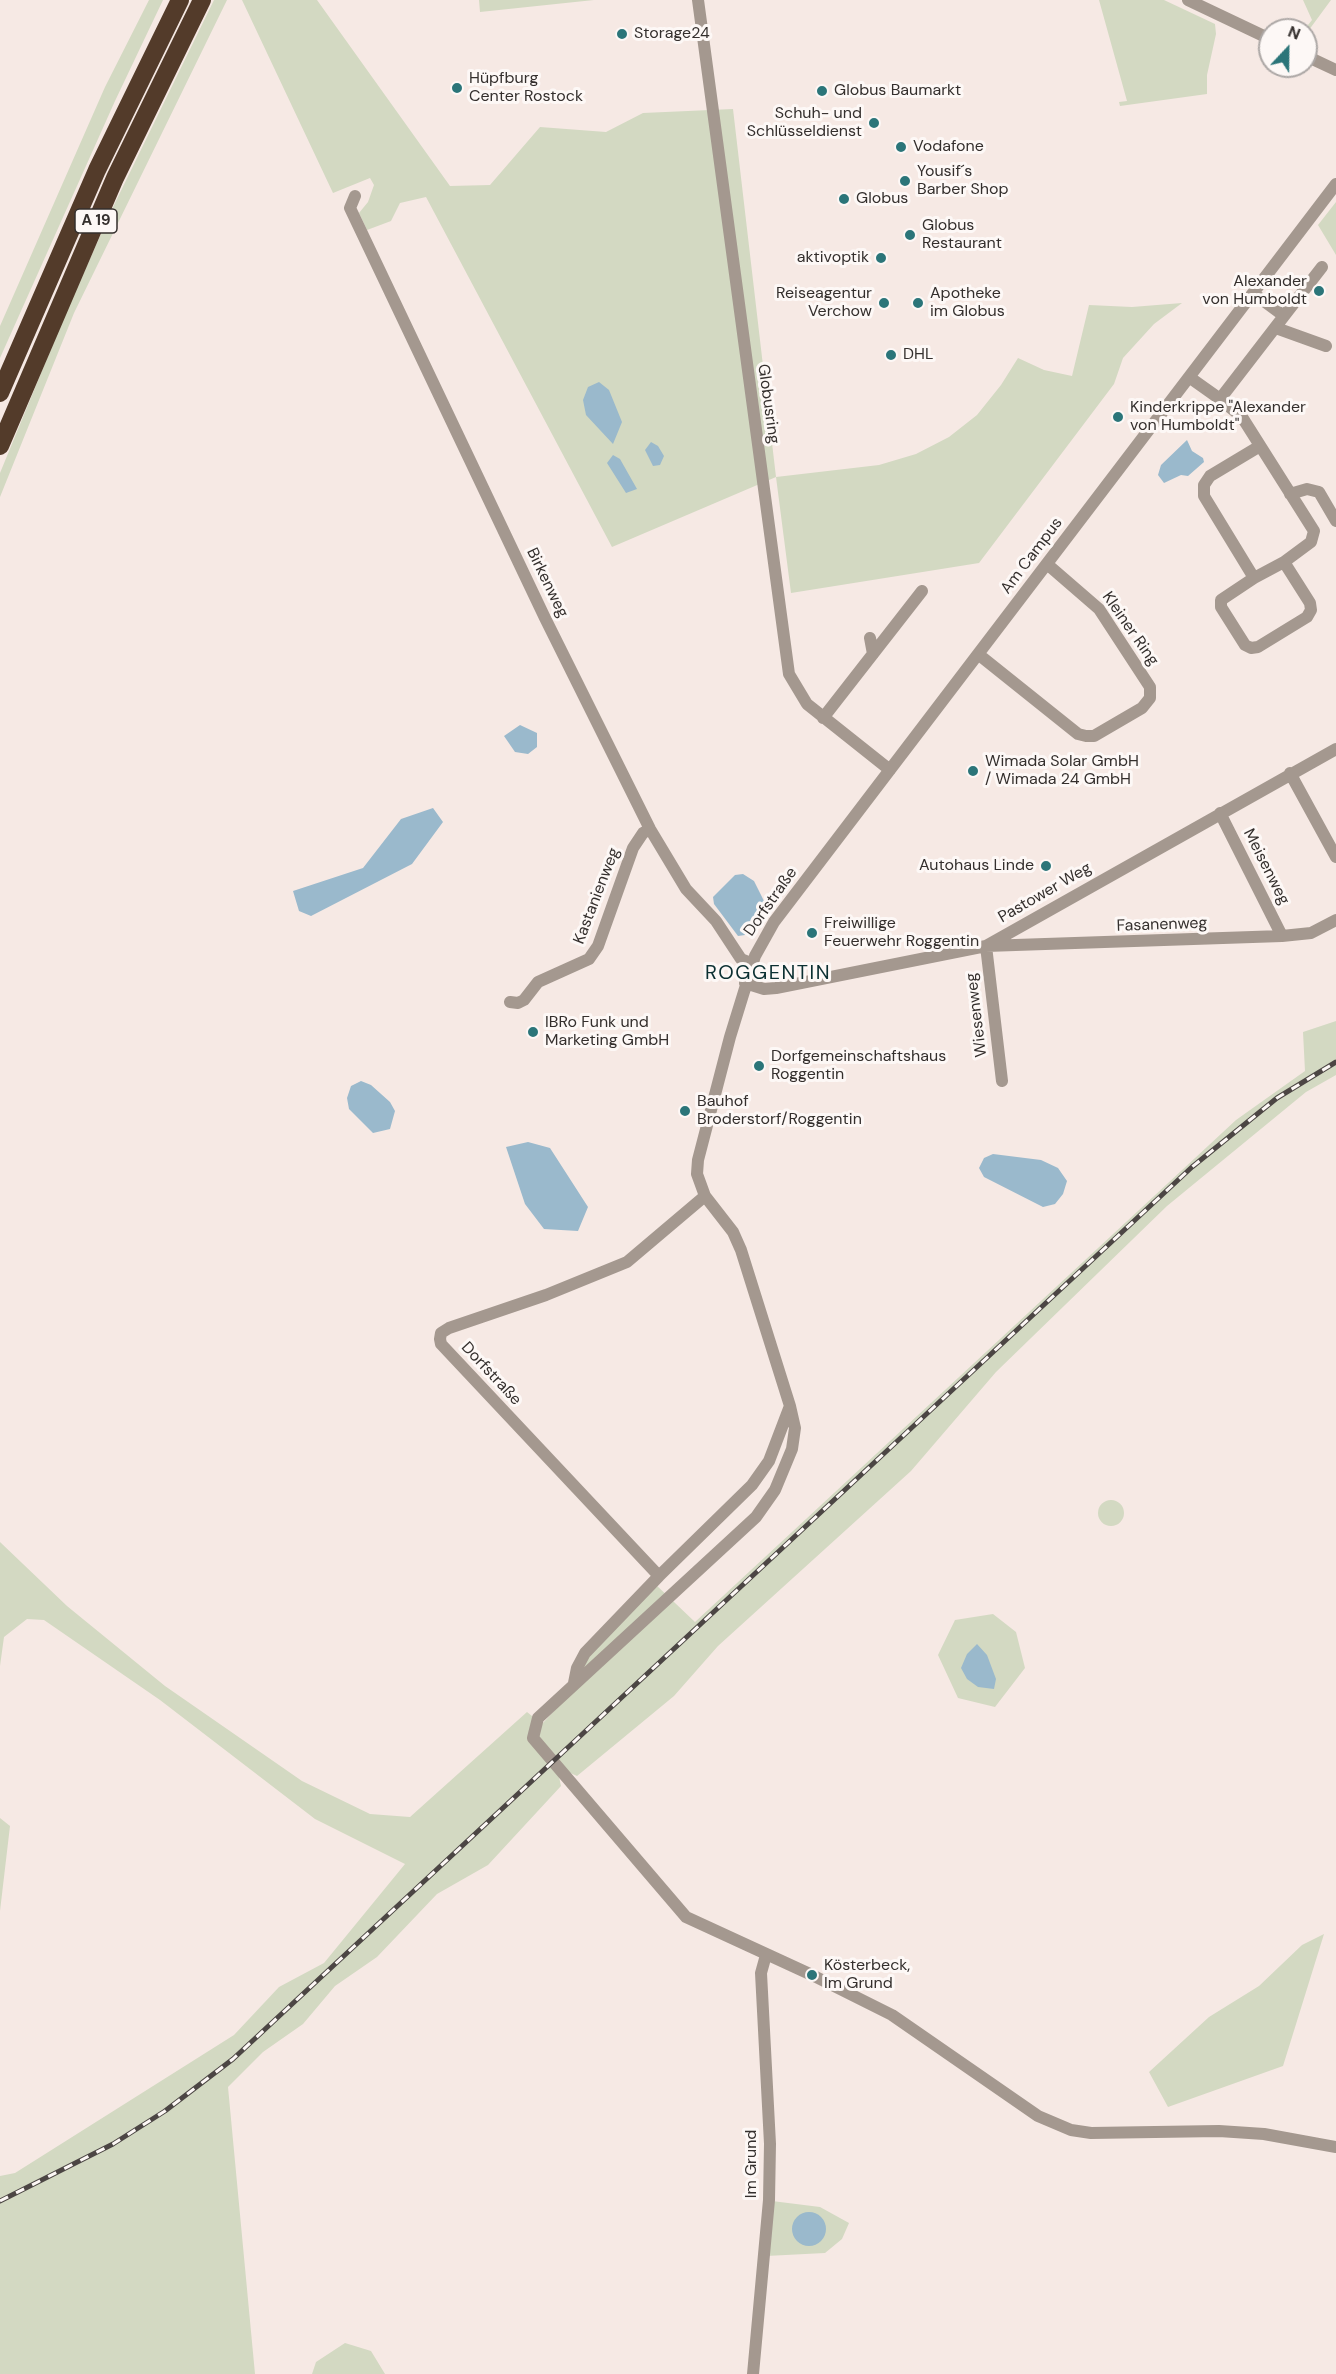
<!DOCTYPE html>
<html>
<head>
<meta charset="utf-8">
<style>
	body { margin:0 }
	#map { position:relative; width:1336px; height:2374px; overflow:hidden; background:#f6e9e4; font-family:"DM Sans",sans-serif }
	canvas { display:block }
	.north { position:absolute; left:1258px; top:18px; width:60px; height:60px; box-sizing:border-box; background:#fdf8f6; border:2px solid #ada8a6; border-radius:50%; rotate:22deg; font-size:16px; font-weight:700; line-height:24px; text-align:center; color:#342f2d }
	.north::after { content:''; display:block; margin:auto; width:21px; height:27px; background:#2b7579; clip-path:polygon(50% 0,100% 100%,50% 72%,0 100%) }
</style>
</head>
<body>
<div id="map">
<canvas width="1336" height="2374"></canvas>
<div class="north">N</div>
</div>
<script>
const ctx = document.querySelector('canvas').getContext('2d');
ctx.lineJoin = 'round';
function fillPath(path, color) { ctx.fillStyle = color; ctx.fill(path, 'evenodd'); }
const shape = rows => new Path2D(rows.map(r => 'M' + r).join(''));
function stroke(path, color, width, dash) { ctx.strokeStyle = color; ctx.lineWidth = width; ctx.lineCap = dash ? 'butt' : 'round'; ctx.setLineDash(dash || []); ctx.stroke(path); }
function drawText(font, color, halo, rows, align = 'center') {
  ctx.font = font + ' "DM Sans",sans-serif'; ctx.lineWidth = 6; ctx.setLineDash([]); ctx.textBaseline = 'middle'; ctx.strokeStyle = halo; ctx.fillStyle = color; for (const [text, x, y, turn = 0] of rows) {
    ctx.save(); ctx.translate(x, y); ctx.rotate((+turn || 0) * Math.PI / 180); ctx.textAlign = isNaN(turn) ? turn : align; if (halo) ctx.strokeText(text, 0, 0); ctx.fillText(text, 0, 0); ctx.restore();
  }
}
const green = shape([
	[149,0,163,0,115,101,0,358,0,326,105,87],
	[214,0,227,0,74,313,0,497,0,473,67,310,114,205],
	[242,0,317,0,450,186,490,185,540,127,606,132,643,113,733,109,776,477,879,465,916,454,949,437,977,415,1001,385,1018,358,1044,370,1072,376,1089,305,1132,307,1182,303,1154,324,1123,358,1114,384,979,563,791,593,776,477,612,547,426,197,400,203,391,221,367,230,359,213,368,202,374,185,370,178,333,193],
	[479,0,594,0,480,12],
	[1099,0,1164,0,1215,24,1216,34,1207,75,1207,94,1120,106,1119,102,1127,101],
	[1303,0,1331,0,1306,34,1304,30,1312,20],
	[1336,202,1336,255,1318,225],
	[1336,1021,1336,1075,1306,1092,1167,1206,996,1372,911,1471,718,1646,674,1696,577,1776,566,1771,559,1777,561,1786,488,1865,437,1894,377,1957,335,1986,303,2024,263,2052,228,2087,255,2374,0,2374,0,2176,15,2173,234,2035,279,1987,324,1963,405,1864,315,1819,160,1700,44,1620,27,1619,4,1637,0,1666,0,1542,67,1606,165,1686,302,1781,370,1814,410,1817,527,1712,542,1724,586,1676,580,1666,654,1583,695,1622,1236,1120,1305,1071,1303,1032],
	'1098 1513a13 13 0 1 1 26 0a13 13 0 1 1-26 0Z',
	[993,1614,1016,1632,1025,1668,995,1707,958,1698,938,1655,955,1620],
	[0,1818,10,1826,0,1911],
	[1324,1934,1283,2066,1168,2107,1149,2072,1209,2017,1259,1986,1302,1945],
	[772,2201,820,2207,849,2223,842,2239,825,2253,766,2256],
	[345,2343,371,2351,385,2374,312,2374,316,2362]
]);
const water = shape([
	[599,382,609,390,622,422,613,444,586,415,583,400,588,387],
	[1187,440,1192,451,1203,458,1204,462,1188,476,1181,475,1164,483,1158,475,1161,465],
	[651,442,658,446,664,456,660,465,653,466,645,450],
	[613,455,620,459,637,489,626,493,607,463],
	[520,725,537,733,537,747,528,754,515,752,504,736],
	[433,808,443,822,412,864,311,916,299,911,293,891,363,868,401,819],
	[743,874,754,881,766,905,745,935,738,936,714,904,713,897,735,875],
	[361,1081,371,1085,390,1102,395,1111,390,1129,373,1133,349,1109,347,1098,351,1086],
	[528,1142,550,1148,588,1207,578,1231,544,1229,525,1204,506,1147],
	[993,1154,1041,1160,1058,1168,1067,1181,1063,1194,1055,1204,1043,1207,984,1177,979,1168,984,1158],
	[977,1644,987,1655,996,1679,994,1689,978,1687,967,1679,961,1668,967,1654],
	'792 2229a17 17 0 1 1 34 0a17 17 0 1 1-34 0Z'
]);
const minor = shape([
	[698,0,789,674,807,704,890,770],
	[1188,0,1270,39],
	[1306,56,1336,70],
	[1336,184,774,922,755,956,730,1037,698,1160,697,1174,705,1196,733,1232,741,1250,790,1406,795,1428,792,1449,775,1490,756,1517,538,1718,533,1738,686,1917,812,1975,892,2015,1038,2116,1071,2130,1091,2133,1219,2131,1264,2134,1336,2147],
	[355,196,350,208,545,618,650,829,686,889,716,921,741,959,751,963],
	[1253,293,1284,316,1220,399,1242,417,1314,531,1311,542,1284,562,1254,578,1204,496,1204,485,1210,476,1260,446],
	[1284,316,1322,267],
	[1276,328,1326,346],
	[1189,377,1220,399],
	[1290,494,1307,489,1319,492,1336,521],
	[1254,578,1221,600,1221,607,1245,645,1251,648,1258,647,1307,617,1311,610,1310,603,1284,562],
	[870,638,873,654],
	[978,654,1078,734,1086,736,1094,736,1142,708,1150,698,1150,687,1099,609,1047,564],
	[823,718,922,591],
	[1290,773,1336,857],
	[1220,813,1282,936],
	[745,983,764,989,776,988,986,946,1336,749],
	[510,1002,518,1003,524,1000,538,982,589,959,598,946,633,848,643,833,650,829],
	[1002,1081,986,946,1282,936,1311,933,1336,920],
	[659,1576,441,1344,440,1339,441,1333,449,1328,546,1295,627,1262,705,1196],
	[574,1683,577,1668,585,1653,659,1576,752,1485,769,1461,790,1406],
	[753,2374,769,2200,770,2144,761,1973,766,1955]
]);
const highway = shape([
	[0,393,97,170,180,0],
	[0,446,115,178,202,0]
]);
const rail = shape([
	[0,2201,113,2144,165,2111,233,2059,1192,1167,1277,1098,1336,1062]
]);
const markers = [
	[622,34,6,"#2b7579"],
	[457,88,6,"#2b7579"],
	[822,91,6,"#2b7579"],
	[874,123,6,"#2b7579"],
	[901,147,6,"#2b7579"],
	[905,181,6,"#2b7579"],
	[844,199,6,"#2b7579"],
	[910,235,6,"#2b7579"],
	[881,258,6,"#2b7579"],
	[1319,291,6,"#2b7579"],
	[884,303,6,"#2b7579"],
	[918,303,6,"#2b7579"],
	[891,355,6,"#2b7579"],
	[1118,417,6,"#2b7579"],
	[973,771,6,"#2b7579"],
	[1046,866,6,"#2b7579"],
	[812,933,6,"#2b7579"],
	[533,1032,6,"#2b7579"],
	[759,1066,6,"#2b7579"],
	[685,1111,6,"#2b7579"],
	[812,1975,6,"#2b7579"]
];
const shields = [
	[96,221,42]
];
const shieldNames = [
	["A 19",96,221]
];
const poiNames = [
	["Storage24",634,34],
	["Hüpfburg",469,79],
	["Center Rostock",469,97],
	["Globus Baumarkt",834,91],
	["Schuh- und",862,114,"right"],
	["Schlüsseldienst",862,132,"right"],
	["Vodafone",913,147],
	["Yousif´s",917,172],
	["Barber Shop",917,190],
	["Globus",856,199],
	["Globus",922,226],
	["Restaurant",922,244],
	["aktivoptik",869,258,"right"],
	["Alexander",1307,282,"right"],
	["von Humboldt",1307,300,"right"],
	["Reiseagentur",872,294,"right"],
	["Verchow",872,312,"right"],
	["Apotheke",930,294],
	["im Globus",930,312],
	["DHL",903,355],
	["Kinderkrippe \"Alexander",1130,408],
	["von Humboldt\"",1130,426],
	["Wimada Solar GmbH",985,762],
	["/ Wimada 24 GmbH",985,780],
	["Autohaus Linde",1034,866,"right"],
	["Freiwillige",824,924],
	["Feuerwehr Roggentin",824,942],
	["IBRo Funk und",545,1023],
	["Marketing GmbH",545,1041],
	["Dorfgemeinschaftshaus",771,1057],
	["Roggentin",771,1075],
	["Bauhof",697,1102],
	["Broderstorf/Roggentin",697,1120],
	["Kösterbeck,",824,1966],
	["Im Grund",824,1984]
];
const streetNames = [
	["Globusring",768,404,82],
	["Am Campus",1032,556,-53],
	["Birkenweg",547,583,64],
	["Kleiner Ring",1130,629,55],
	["Meisenweg",1266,867,63],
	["Pastower Weg",1045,893,-30],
	["Kastanienweg",597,896,-69],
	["Dorfstraße",771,902,-55],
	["Fasanenweg",1162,925,-2],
	["Wiesenweg",977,1015,-97],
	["Dorfstraße",491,1374,47],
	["Im Grund",752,2164,-90]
];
const quarterNames = [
	["ROGGENTIN",768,974]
];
fillPath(green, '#d3d9c2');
fillPath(water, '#9ab9cc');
stroke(minor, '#a4988f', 12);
stroke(highway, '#533b2a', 18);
stroke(rail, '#4c4644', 5);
stroke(rail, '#fdf8f6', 3, [9]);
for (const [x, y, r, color] of markers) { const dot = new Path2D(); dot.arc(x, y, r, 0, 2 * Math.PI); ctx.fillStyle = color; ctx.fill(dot); stroke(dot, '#fdf8f6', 2); }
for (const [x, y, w] of shields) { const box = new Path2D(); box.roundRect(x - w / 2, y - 12, w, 24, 4.5); ctx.fillStyle = '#fdf8f6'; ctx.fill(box); stroke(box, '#342f2d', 1.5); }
drawText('bold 15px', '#342f2d', null, shieldNames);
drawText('16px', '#342f2d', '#fdf8f6', poiNames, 'left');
drawText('16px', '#342f2d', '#fdf8f6', streetNames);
ctx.letterSpacing = '1.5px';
drawText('20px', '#0c3032', '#fdf8f6', quarterNames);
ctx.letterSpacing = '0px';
</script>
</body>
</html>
